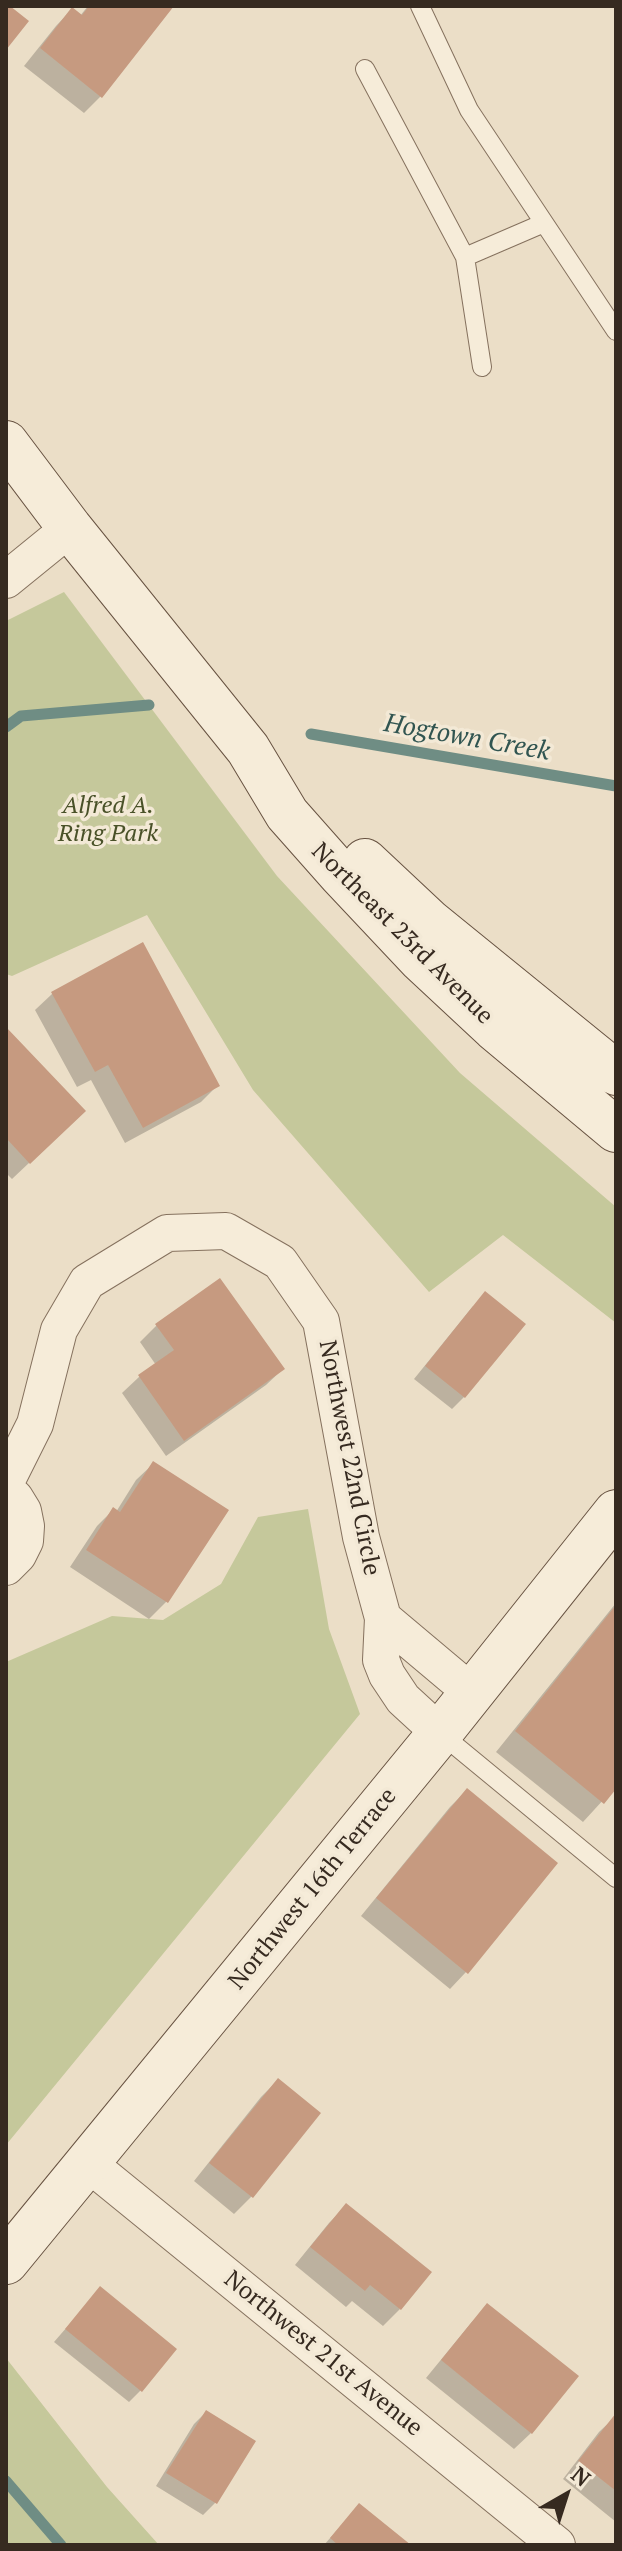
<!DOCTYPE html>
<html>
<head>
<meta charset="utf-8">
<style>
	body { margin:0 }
	#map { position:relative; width:622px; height:2551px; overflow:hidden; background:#ebdec7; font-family:"PT Serif",serif }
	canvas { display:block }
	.frame { position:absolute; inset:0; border:8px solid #362a20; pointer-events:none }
	.north { position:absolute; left:526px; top:2455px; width:80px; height:80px; -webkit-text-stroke:6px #f3e9d6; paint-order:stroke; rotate:39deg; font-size:22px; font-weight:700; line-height:32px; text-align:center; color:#362a20 }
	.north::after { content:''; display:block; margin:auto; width:28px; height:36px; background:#362a20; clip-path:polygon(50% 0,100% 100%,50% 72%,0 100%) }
</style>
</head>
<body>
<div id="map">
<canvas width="622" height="2551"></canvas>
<div class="frame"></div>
<div class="north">N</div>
</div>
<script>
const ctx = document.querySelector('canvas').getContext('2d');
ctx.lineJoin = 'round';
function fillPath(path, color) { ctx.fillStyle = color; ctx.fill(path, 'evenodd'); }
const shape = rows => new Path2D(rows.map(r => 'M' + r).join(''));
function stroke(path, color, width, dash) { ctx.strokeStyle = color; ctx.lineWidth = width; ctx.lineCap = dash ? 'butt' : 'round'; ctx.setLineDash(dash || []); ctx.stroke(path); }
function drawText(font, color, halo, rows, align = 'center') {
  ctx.font = font + ' "PT Serif",serif'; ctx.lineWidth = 7; ctx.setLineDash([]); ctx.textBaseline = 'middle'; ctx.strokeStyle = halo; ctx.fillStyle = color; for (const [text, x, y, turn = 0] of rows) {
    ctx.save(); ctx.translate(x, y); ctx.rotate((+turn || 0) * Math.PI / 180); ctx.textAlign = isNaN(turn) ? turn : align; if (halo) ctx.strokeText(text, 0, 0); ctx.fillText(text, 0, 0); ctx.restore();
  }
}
const green = shape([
	[64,592,277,876,460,1073,616,1207,616,1323,503,1235,429,1292,253,1090,147,915,12,976,6,974,6,621],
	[308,1509,329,1629,360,1714,6,2145,6,1662,112,1616,163,1620,221,1584,258,1517],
	[6,2358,107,2487,159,2545,6,2545]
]);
const shadow = shape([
	[88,6,171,6,101,96,84,113,24,66,56,26,72,9,80,16],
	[142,945,218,1085,201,1102,125,1143,91,1080,77,1087,35,1010,52,994],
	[6,1030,66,1128,12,1179,6,1173],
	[473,1306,464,1397,452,1409,414,1379],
	[157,1325,283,1369,266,1385,166,1456,122,1393,139,1377,156,1365,140,1342],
	[153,1464,226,1511,166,1602,149,1619,70,1567,97,1526,113,1510,116,1512,136,1480],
	[616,1603,616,1786,583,1822,496,1752],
	[467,1790,466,1972,450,1989,361,1916,450,1807],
	[278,2080,318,2113,251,2197,234,2214,194,2181,261,2097],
	[346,2206,400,2309,383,2326,352,2301,346,2307,295,2265,329,2223],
	[100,2289,141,2390,129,2402,54,2342],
	[487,2306,531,2433,514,2449,426,2378,471,2323],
	[206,2412,215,2503,203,2515,156,2486,194,2424],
	[616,2416,616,2522,563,2479,599,2432],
	[359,2505,408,2545,324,2545]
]);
const stream = shape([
	[6,727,21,716,149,705],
	[311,734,616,786],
	[6,2481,61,2545]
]);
const building = shape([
	[6,6,10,6,29,21,6,50],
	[89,6,174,6,102,98,40,48,72,7,82,15],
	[143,942,220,1086,143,1128,108,1065,95,1072,51,992],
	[6,1027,86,1111,30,1164,6,1138],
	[220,1278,285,1369,184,1441,138,1375,174,1350,155,1324],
	[485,1291,526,1324,465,1398,425,1366],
	[153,1461,229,1510,168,1603,86,1550,113,1507,120,1512],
	[616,1605,616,1789,604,1804,515,1731],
	[467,1788,558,1863,468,1974,376,1898],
	[278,2078,321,2113,253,2198,209,2163],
	[346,2203,432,2272,401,2310,370,2285,365,2291,310,2247],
	[100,2286,177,2349,142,2392,65,2329],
	[487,2303,579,2376,532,2434,441,2360],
	[206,2410,256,2441,217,2504,166,2473],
	[616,2413,616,2491,578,2461],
	[359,2503,411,2545,338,2545,330,2538]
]);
const lane = shape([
	[420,6,469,110,616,331],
	[365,69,465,257,544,223],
	[465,257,482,367],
	[440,1733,616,1878]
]);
const street = shape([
	[6,580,70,528],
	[6,1482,35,1424,59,1330,87,1282,167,1233,226,1231,280,1262,321,1321,361,1537,383,1618,381,1660,387,1675,403,1699,440,1733],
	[6,1490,15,1498,23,1511,26,1526,25,1541,18,1555,6,1567],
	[383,1618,471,1692],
	[89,2164,557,2545]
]);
const secondary = shape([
	[6,443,70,528,248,749,287,814,341,875,421,960,494,1028,616,1130],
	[365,861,429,921,616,1073],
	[6,2262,440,1733,616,1512]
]);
const parkNames = [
	["Alfred A.",108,806],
	["Ring Park",108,834]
];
const streetNames = [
	["Northeast 23rd Avenue",402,934,45],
	["Northwest 22nd Circle",349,1458,79],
	["Northwest 16th Terrace",313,1889,-51],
	["Northwest 21st Avenue",323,2354,39]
];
const waterNames = [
	["Hogtown Creek",467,738,10]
];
fillPath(green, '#c5c89b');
fillPath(shadow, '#0003');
stroke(stream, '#6f8d84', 11);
fillPath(building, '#c69a80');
stroke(lane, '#85715e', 20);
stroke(street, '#85715e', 38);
stroke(secondary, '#675241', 46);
stroke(lane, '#f6ecd9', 18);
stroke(street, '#f6ecd9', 36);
stroke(secondary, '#f6ecd9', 44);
drawText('italic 24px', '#495128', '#f3e9d6', parkNames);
drawText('24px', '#362a20', '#f3e9d6', streetNames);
drawText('italic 26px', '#315551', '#f3e9d6', waterNames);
</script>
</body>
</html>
